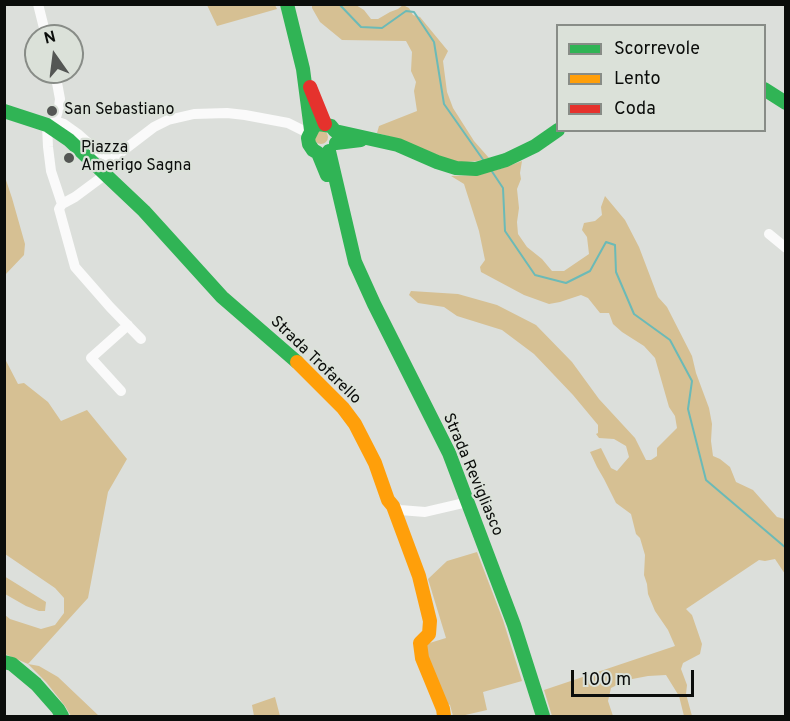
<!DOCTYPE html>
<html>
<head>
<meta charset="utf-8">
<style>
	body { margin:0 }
	#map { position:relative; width:790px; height:721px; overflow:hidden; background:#dcdfdb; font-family:Overpass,sans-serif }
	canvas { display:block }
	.frame { position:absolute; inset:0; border:6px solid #0b0d0b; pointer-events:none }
	.legend { position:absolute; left:556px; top:24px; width:210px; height:108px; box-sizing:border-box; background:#dbe1d9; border:2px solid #888c87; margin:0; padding:8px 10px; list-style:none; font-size:18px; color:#0b0d0b }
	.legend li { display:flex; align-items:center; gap:12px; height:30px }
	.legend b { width:30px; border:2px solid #888c87 }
	.north { position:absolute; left:24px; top:24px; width:60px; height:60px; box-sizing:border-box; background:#dbe1d9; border:2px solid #888c87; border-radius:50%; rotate:346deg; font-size:16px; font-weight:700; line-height:24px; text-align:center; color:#0b0d0b }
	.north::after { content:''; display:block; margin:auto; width:21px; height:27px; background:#545654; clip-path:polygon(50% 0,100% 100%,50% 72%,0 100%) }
	.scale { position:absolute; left:571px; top:670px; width:123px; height:27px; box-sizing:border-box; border:3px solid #0b0d0b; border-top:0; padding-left:8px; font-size:18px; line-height:21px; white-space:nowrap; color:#0b0d0b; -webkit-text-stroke:4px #dbe1d9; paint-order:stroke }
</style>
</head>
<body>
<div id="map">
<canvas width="790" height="721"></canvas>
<div class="frame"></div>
<ul class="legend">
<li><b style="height:8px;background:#30b455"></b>Scorrevole</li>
<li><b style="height:8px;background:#ff9f0a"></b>Lento</li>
<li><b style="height:8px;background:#e5322d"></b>Coda</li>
</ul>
<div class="north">N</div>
<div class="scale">100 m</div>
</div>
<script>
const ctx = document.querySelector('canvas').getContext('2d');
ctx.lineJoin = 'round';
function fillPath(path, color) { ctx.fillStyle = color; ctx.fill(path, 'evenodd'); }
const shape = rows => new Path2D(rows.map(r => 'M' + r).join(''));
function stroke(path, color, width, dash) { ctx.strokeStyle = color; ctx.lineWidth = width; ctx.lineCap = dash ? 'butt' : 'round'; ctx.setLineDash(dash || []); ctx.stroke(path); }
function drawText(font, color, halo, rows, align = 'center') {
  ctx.font = font + ' Overpass,sans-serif'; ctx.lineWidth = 4.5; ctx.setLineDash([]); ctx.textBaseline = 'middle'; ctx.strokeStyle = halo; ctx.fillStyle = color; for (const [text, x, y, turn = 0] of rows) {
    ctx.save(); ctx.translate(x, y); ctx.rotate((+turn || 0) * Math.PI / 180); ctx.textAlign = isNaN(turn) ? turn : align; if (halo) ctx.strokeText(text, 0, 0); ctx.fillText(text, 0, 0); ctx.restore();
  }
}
const green = shape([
	[207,5,275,5,277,9,217,26],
	[312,5,356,5,364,10,371,19,378,19,390,12,398,9,403,5,409,8,413,15,420,17,448,51,443,61,447,92,453,108,474,141,489,158,477,161,457,163,399,139,377,133,379,126,417,111,414,91,416,82,411,71,412,52,406,41,342,40,320,22,312,8],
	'314 137a7 7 0 1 1 14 0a7 7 0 1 1-14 0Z',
	[522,161,520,173,521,179,517,189,519,208,517,222,518,234,527,247,542,259,552,271,564,271,589,254,587,237,582,230,584,223,595,221,602,215,601,207,605,196,625,220,639,247,658,297,667,307,692,356,696,373,709,408,712,424,711,441,713,456,720,459,730,467,736,482,753,490,777,517,785,519,785,574,775,559,765,561,759,560,686,609,692,615,702,644,700,654,683,663,681,669,687,685,686,694,692,716,684,716,679,696,666,675,648,676,627,680,611,688,608,701,613,716,552,716,544,690,675,646,668,630,655,611,648,594,647,584,644,575,645,555,640,538,636,534,631,514,616,503,604,479,597,467,590,452,601,448,611,468,617,471,629,457,626,446,614,439,599,438,596,434,598,433,598,425,573,395,534,354,502,330,457,316,444,307,418,303,409,295,411,291,458,294,497,305,536,325,572,362,599,399,635,438,646,460,651,460,657,456,657,448,677,428,675,416,669,407,655,358,644,346,622,332,613,324,609,313,600,313,588,298,581,295,560,302,549,304,524,295,481,272,480,267,485,260,479,231,464,184,451,176,478,175,503,168],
	[5,177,12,198,25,244,24,255,5,275],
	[4,357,18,384,24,383,48,402,61,421,87,410,127,459,108,492,88,598,28,664,39,666,58,677,99,716,71,716,65,706,46,682,28,664,5,654,5,615,10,619,41,629,55,625,64,613,64,598,55,588,5,554],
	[477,552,503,620,522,681,483,692,487,710,461,716,453,716,450,705,446,703,423,645,446,638,428,579,447,561],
	[4,576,46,602,45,611,39,611,26,606,5,594],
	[275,697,280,716,254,716,252,705]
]);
const stream = shape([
	[339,4,361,27,382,28,406,11,414,12,434,42,444,104,484,161],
	[491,170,503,188,505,231,535,275,566,283,590,271,606,242,615,245,616,272,634,314,670,340,692,381,688,409,706,480,786,548]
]);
const street = shape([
	[38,4,46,36],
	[55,72,60,99,59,107,55,121],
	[106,174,75,197,62,204,51,171,48,147,47,125,55,121,64,124,78,134,97,151,110,157,120,153,154,127,168,120,194,114,227,113,245,115,288,123,308,133],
	[62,204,59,209,75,267,110,307,141,339],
	[769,234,786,248],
	[121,391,91,358,128,325],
	[393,506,400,510,425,512,468,502]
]);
const fast = shape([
	[287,4,303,69,311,130],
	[764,89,786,103],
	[4,111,47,125,69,140,144,211,222,297,297,362],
	[336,143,361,140],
	[329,151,355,262,374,304,449,453,514,625,543,716],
	[327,175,318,153,313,150,309,144,308,138,314,126,319,124,331,126,335,131,398,145,437,162,456,168,476,169,506,160,535,146,558,130],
	[4,662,12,664,36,684,58,709,62,716]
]);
const slow = shape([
	[297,362,343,408,355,424,375,463,388,500,393,506,419,576,430,621,429,634,420,643,422,658,443,709,444,716]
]);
const jam = shape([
	[310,87,325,124]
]);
const markers = [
	[52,111,6,"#545654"],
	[69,158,6,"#545654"]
];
const poiNames = [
	["San Sebastiano",64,111],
	["Piazza",81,149],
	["Amerigo Sagna",81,167]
];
const streetNames = [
	["Strada Trofarello",315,361,44],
	["Strada Revigliasco",472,475,67]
];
fillPath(green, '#d6c093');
stroke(stream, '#6bbab7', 2);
stroke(street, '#fafafa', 10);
stroke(fast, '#30b455', 14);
stroke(slow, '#ff9f0a', 14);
stroke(jam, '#e5322d', 14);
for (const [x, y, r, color] of markers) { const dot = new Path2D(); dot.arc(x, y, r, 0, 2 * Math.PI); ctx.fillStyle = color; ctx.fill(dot); stroke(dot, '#dbe1d9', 2); }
drawText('16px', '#0b0d0b', '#dbe1d9', poiNames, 'left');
drawText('16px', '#0b0d0b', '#dbe1d9', streetNames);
</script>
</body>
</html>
